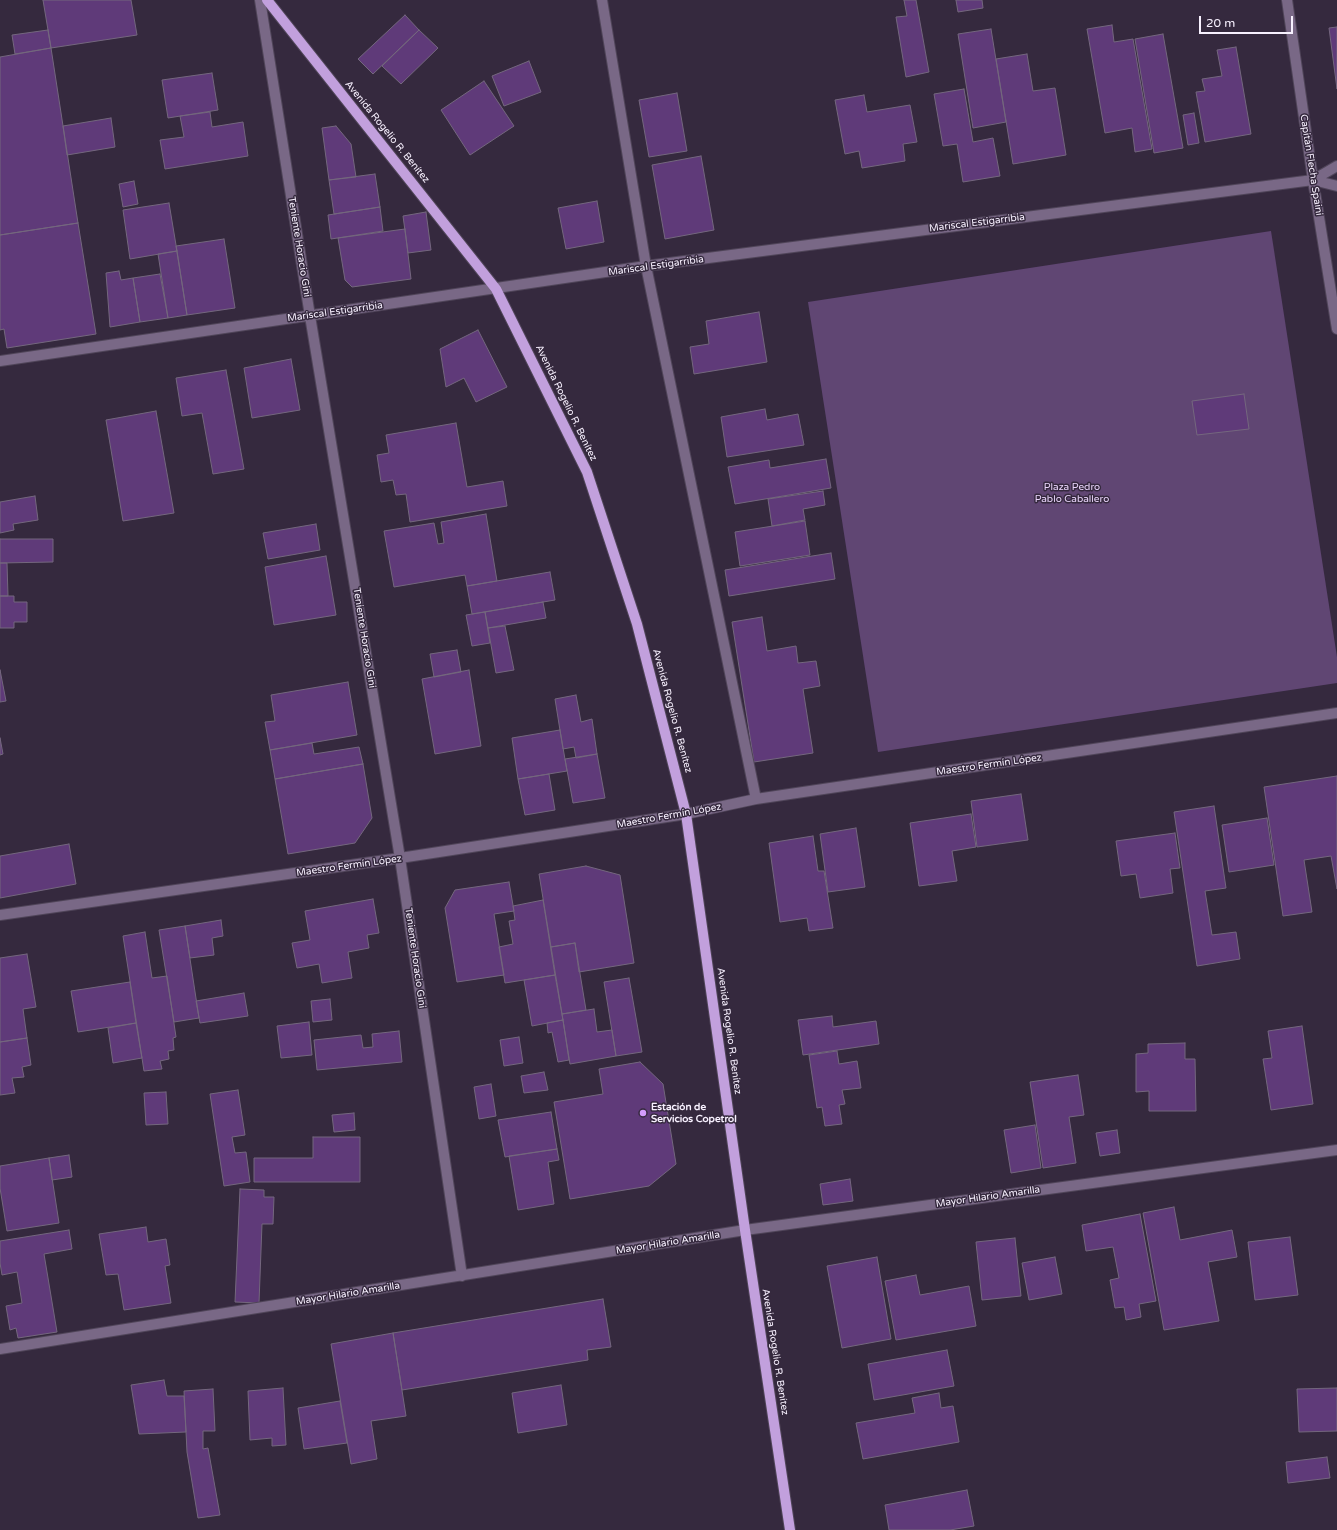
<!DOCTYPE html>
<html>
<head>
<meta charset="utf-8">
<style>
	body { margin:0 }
	#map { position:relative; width:1337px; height:1530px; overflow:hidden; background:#35293e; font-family:"Varela Round",sans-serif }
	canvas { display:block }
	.scale { position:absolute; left:1199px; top:16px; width:94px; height:18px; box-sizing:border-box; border:2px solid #f8f1ff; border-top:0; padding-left:5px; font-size:12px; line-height:14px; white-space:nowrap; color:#f8f1ff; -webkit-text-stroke:3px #35293e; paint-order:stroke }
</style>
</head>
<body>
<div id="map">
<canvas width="1337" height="1530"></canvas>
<div class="scale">20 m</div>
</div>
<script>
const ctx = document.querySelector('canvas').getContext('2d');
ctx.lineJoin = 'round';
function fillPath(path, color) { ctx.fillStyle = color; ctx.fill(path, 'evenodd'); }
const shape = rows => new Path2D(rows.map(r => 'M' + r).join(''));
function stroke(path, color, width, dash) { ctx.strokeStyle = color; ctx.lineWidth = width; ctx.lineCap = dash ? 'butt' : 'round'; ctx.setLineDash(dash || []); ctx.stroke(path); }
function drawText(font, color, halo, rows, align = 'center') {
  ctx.font = font + ' "Varela Round",sans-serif'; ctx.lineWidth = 3; ctx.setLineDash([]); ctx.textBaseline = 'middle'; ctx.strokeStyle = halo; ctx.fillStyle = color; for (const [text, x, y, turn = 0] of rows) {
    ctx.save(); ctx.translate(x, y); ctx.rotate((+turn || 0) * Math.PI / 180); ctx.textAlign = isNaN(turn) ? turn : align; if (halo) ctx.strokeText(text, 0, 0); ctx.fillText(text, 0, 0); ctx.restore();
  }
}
const green = shape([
	[1271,231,1337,657,1337,683,878,752,808,302]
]);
const building = shape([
	[43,0,131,0,137,35,51,48,43,0],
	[904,0,916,0,929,72,906,77,896,17,907,16,904,0],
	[956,0,982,0,983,8,958,12,956,0],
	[405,15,419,30,373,74,358,59,405,15],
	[1112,25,1114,42,1133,39,1152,149,1135,152,1132,128,1105,133,1087,29,1112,25],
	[1337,27,1337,89,1329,28,1337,27],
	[991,29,1006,122,973,128,958,34,991,29],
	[48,30,51,48,15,54,12,35,48,30],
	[419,30,438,48,401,84,382,66,419,30],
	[1163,34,1183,148,1154,153,1135,39,1163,34],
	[1236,47,1251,134,1205,142,1196,92,1205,91,1202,79,1222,76,1217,50,1236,47],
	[51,48,78,223,0,235,0,57,51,48],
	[1027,54,1033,91,1055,88,1066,155,1013,164,996,59,1027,54],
	[529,61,541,92,504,106,492,76,529,61],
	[212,73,218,110,168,118,162,80,212,73],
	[484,81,514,126,470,155,441,110,484,81],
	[964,89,973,142,993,138,1000,176,963,182,957,144,943,146,934,94,964,89],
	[677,93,687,151,649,157,639,100,677,93],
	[864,95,867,112,910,105,917,142,903,144,905,161,862,168,859,151,845,154,835,100,864,95],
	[210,112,212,127,243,122,248,156,165,169,160,140,184,137,180,116,210,112],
	[1194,113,1199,143,1188,145,1183,115,1194,113],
	[111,118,115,147,67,155,63,126,111,118],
	[336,126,351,144,356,177,329,180,322,128,336,126],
	[701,156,714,230,665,239,652,165,701,156],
	[375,174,380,207,334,214,329,180,375,174],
	[134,181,138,204,123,207,119,184,134,181],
	[597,201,604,242,566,249,558,208,597,201],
	[169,203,177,251,130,259,123,210,169,203],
	[380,207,383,231,331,239,328,215,380,207],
	[426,212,431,250,408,253,403,216,426,212],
	[78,223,96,334,7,348,4,329,0,330,0,235,78,223],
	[405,229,411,279,352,287,345,280,338,238,405,229],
	[224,239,235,308,187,315,176,246,224,239],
	[177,251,187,315,168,318,158,254,177,251],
	[119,271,121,280,133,278,140,322,110,327,106,273,119,271],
	[160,274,168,318,140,322,133,278,160,274],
	[759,312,767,362,694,374,690,347,709,344,706,321,759,312],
	[478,330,507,387,476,402,464,378,446,387,440,349,478,330],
	[291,359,300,410,252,418,244,368,291,359],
	[226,370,244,469,213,474,202,413,182,416,176,378,226,370],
	[1244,394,1249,429,1197,435,1192,401,1244,394],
	[765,409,767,420,798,414,804,445,727,457,721,417,765,409],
	[156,411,174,513,123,521,106,420,156,411],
	[456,423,467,487,503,481,507,506,410,522,406,494,396,495,393,480,381,482,377,455,389,453,386,435,456,423],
	[826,459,831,488,735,504,728,467,769,460,770,468,826,459],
	[823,491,825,505,803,509,805,520,772,526,768,499,823,491],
	[35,496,38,520,13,524,14,530,0,533,0,502,35,496],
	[486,514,497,581,467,586,465,575,394,587,384,531,434,523,438,544,444,543,441,522,486,514],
	[805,521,810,555,740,566,735,532,805,521],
	[316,524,320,550,268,559,263,533,316,524],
	[0,539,53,539,53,562,0,563,0,539],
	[831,553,835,579,729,596,725,570,831,553],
	[326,556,336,615,274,625,265,567,326,556],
	[0,563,7,563,8,596,0,596,0,563],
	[550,572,555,600,472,614,467,586,550,572],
	[0,596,14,596,14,602,27,602,27,622,14,622,14,628,0,628,0,596],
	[543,602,546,618,488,628,485,612,543,602],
	[485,612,490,643,472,646,466,615,485,612],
	[762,617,767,651,796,646,798,663,816,661,820,686,803,689,813,753,754,762,732,622,762,617],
	[505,626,514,670,496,673,488,628,505,626],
	[457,650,461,672,434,677,430,654,457,650],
	[0,670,6,701,0,702,0,670],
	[469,670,481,746,435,754,422,679,469,670],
	[348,682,357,735,270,750,265,722,275,721,271,695,348,682],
	[576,695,581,722,592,719,597,754,576,758,574,747,563,749,555,699,576,695],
	[560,730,567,771,518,779,512,738,560,730],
	[0,738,3,754,0,755,0,738],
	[312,743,314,754,359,747,363,764,275,779,270,750,312,743],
	[597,754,605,798,573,803,565,759,597,754],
	[363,764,372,818,355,843,288,854,275,779,363,764],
	[549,774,555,810,525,815,518,779,549,774],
	[1337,776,1337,889,1331,856,1304,860,1312,912,1283,916,1264,787,1337,776],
	[1021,794,1028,840,977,847,971,801,1021,794],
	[1214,806,1226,888,1205,891,1212,935,1236,932,1240,959,1197,966,1174,812,1214,806],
	[971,814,976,847,952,851,957,881,919,886,910,823,971,814],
	[1267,818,1274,865,1229,872,1222,825,1267,818],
	[856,828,865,887,828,892,820,834,856,828],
	[1175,833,1180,868,1170,869,1173,893,1140,898,1136,874,1121,876,1116,841,1175,833],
	[813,836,818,871,824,871,833,928,809,931,807,918,780,922,769,843,813,836],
	[69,844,76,884,0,898,0,856,69,844],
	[586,866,620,875,634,963,579,972,575,943,551,947,539,874,586,866],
	[509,882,514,911,494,914,504,975,457,982,445,908,455,890,509,882],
	[373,899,379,933,367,935,369,948,348,952,352,978,322,983,319,964,297,968,292,943,310,940,305,911,373,899],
	[543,900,555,975,505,983,499,947,513,944,509,921,515,920,513,906,543,900],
	[221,920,223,936,212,938,214,955,190,958,185,926,221,920],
	[185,926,199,1018,174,1022,159,930,185,926],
	[145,932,152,978,167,976,176,1037,173,1038,174,1050,168,1051,169,1059,160,1061,162,1069,144,1071,123,936,145,932],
	[575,943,586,1010,562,1014,551,947,575,943],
	[27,954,36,1007,23,1009,27,1038,0,1042,0,958,27,954],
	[555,975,563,1020,532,1026,524,980,555,975],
	[629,978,642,1052,616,1056,604,982,629,978],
	[130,982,136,1023,78,1032,71,991,130,982],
	[244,993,248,1016,200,1023,196,1001,244,993],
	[330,999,332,1020,313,1022,311,1001,330,999],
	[594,1009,597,1032,612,1030,616,1056,570,1064,562,1014,594,1009],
	[832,1016,833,1027,876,1021,879,1044,803,1055,798,1020,832,1016],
	[563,1020,569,1060,558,1062,552,1032,548,1033,547,1023,563,1020],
	[309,1022,312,1055,281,1058,277,1026,309,1022],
	[136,1023,142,1058,113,1063,108,1028,136,1023],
	[1302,1026,1313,1104,1271,1110,1263,1059,1272,1058,1268,1031,1302,1026],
	[399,1031,402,1062,317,1070,314,1040,361,1035,363,1048,373,1047,372,1034,399,1031],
	[519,1037,523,1063,504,1066,500,1040,519,1037],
	[27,1038,31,1065,22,1067,24,1077,12,1078,15,1093,0,1095,0,1042,27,1038],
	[1185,1043,1185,1059,1195,1059,1196,1111,1149,1111,1149,1091,1136,1092,1136,1054,1148,1053,1148,1044,1185,1043],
	[837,1051,839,1064,857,1061,861,1088,842,1090,845,1104,839,1105,842,1124,825,1126,822,1107,817,1108,809,1055,837,1051],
	[640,1062,663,1084,676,1164,649,1186,570,1199,554,1102,603,1094,599,1069,640,1062],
	[544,1072,548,1090,524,1093,521,1076,544,1072],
	[1078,1075,1084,1115,1069,1117,1076,1163,1043,1168,1030,1082,1078,1075],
	[491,1084,496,1116,479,1119,474,1087,491,1084],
	[238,1090,245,1135,232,1137,235,1153,246,1152,250,1182,224,1186,210,1094,238,1090],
	[166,1092,168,1124,146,1125,144,1093,166,1092],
	[551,1112,557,1149,505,1157,498,1120,551,1112],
	[354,1113,355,1130,334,1132,332,1115,354,1113],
	[1035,1125,1041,1168,1011,1173,1004,1130,1035,1125],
	[1117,1130,1120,1153,1100,1156,1096,1133,1117,1130],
	[313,1137,360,1137,360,1182,254,1182,254,1158,313,1158,313,1137],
	[557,1149,559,1160,548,1162,554,1204,518,1210,509,1156,557,1149],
	[69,1155,72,1177,52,1180,49,1158,69,1155],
	[49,1158,59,1223,7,1231,0,1188,0,1166,49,1158],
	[850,1179,853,1201,823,1205,820,1184,850,1179],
	[240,1189,264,1190,264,1197,274,1197,273,1224,262,1224,259,1303,235,1302,240,1189],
	[1174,1207,1180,1240,1232,1230,1237,1257,1208,1262,1219,1321,1164,1330,1143,1213,1174,1207],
	[1140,1214,1156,1301,1139,1304,1141,1317,1126,1320,1124,1307,1115,1308,1110,1280,1119,1278,1113,1247,1086,1251,1082,1225,1140,1214],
	[146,1227,148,1242,166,1239,170,1265,165,1266,171,1303,124,1310,118,1274,106,1275,99,1234,146,1227],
	[69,1230,72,1249,44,1254,57,1332,18,1338,16,1328,10,1330,6,1306,22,1303,17,1272,2,1275,0,1263,0,1241,69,1230],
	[1290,1237,1298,1295,1255,1300,1248,1242,1290,1237],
	[1015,1238,1021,1296,982,1300,976,1242,1015,1238],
	[877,1257,891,1339,842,1348,827,1266,877,1257],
	[1055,1257,1062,1294,1029,1300,1022,1263,1055,1257],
	[916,1275,920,1295,969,1286,976,1326,896,1340,885,1281,916,1275],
	[603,1299,611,1347,587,1350,588,1360,402,1390,393,1333,603,1299],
	[393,1333,406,1416,371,1421,377,1459,351,1464,331,1344,393,1333],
	[947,1350,954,1386,874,1400,868,1364,947,1350],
	[164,1380,167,1396,184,1396,186,1432,139,1434,131,1385,164,1380],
	[561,1385,567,1425,518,1433,512,1393,561,1385],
	[283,1388,286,1445,272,1446,272,1438,250,1440,248,1391,283,1388],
	[1337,1388,1337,1431,1299,1432,1297,1389,1337,1388],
	[213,1389,215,1431,203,1431,203,1449,208,1448,220,1515,198,1518,187,1452,184,1391,213,1389],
	[939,1393,941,1408,953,1406,959,1442,863,1459,856,1423,915,1413,912,1398,939,1393],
	[340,1401,347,1443,304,1449,298,1408,340,1401],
	[1327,1457,1330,1478,1288,1483,1286,1462,1327,1457],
	[967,1490,974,1526,950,1530,889,1530,885,1505,967,1490]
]);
const minor = shape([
	[260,0,310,316,400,858,462,1276],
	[602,0,646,266,756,799],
	[1287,0,1313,180,1337,329],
	[1313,180,1337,166],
	[0,361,646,266,1313,180,1337,186],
	[0,915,400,858,686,814,756,799,1337,713],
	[0,1349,745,1230,1337,1150]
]);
const major = shape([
	[267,0,496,289,587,472,637,624,686,814,745,1230,790,1530]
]);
const markers = [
	[643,1113,4,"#d39cfc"]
];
const streetNames = [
	["Avenida Rogelio R. Benítez",387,132,51],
	["Capitán Flecha Spaini",1311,165,81],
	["Mariscal Estigarribia",977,223,-7],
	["Teniente Horacio Gini",299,247,81],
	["Mariscal Estigarribia",656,266,-8],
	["Mariscal Estigarribia",335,312,-8],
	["Avenida Rogelio R. Benítez",566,403,64],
	["Teniente Horacio Gini",364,638,81],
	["Avenida Rogelio R. Benítez",672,711,75],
	["Maestro Fermín López",989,765,-8],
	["Maestro Fermín López",669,816,-10],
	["Maestro Fermín López",349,866,-8],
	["Teniente Horacio Gini",415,958,82],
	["Avenida Rogelio R. Benítez",729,1031,82],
	["Mayor Hilario Amarilla",988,1197,-8],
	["Mayor Hilario Amarilla",668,1243,-9],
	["Mayor Hilario Amarilla",348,1294,-9],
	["Avenida Rogelio R. Benítez",775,1352,81]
];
const parkNames = [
	["Plaza Pedro",1072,487],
	["Pablo Caballero",1072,499]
];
const poiNames = [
	["Estación de",651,1107],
	["Servicios Copetrol",651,1119]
];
fillPath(green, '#604673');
fillPath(building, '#5f3a79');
stroke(building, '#74677e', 1);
stroke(minor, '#504559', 12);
stroke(major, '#504559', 12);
stroke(minor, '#796886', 10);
stroke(major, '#c2a0dd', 10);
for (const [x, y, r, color] of markers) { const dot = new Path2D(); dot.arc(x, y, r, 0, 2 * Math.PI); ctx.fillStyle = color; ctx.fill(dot); stroke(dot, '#35293e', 1.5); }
drawText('10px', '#f8f1ff', '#35293e', streetNames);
drawText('10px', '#ead5fb', '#35293e', parkNames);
drawText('bold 10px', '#f8f1ff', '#35293e', poiNames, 'left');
</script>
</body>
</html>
